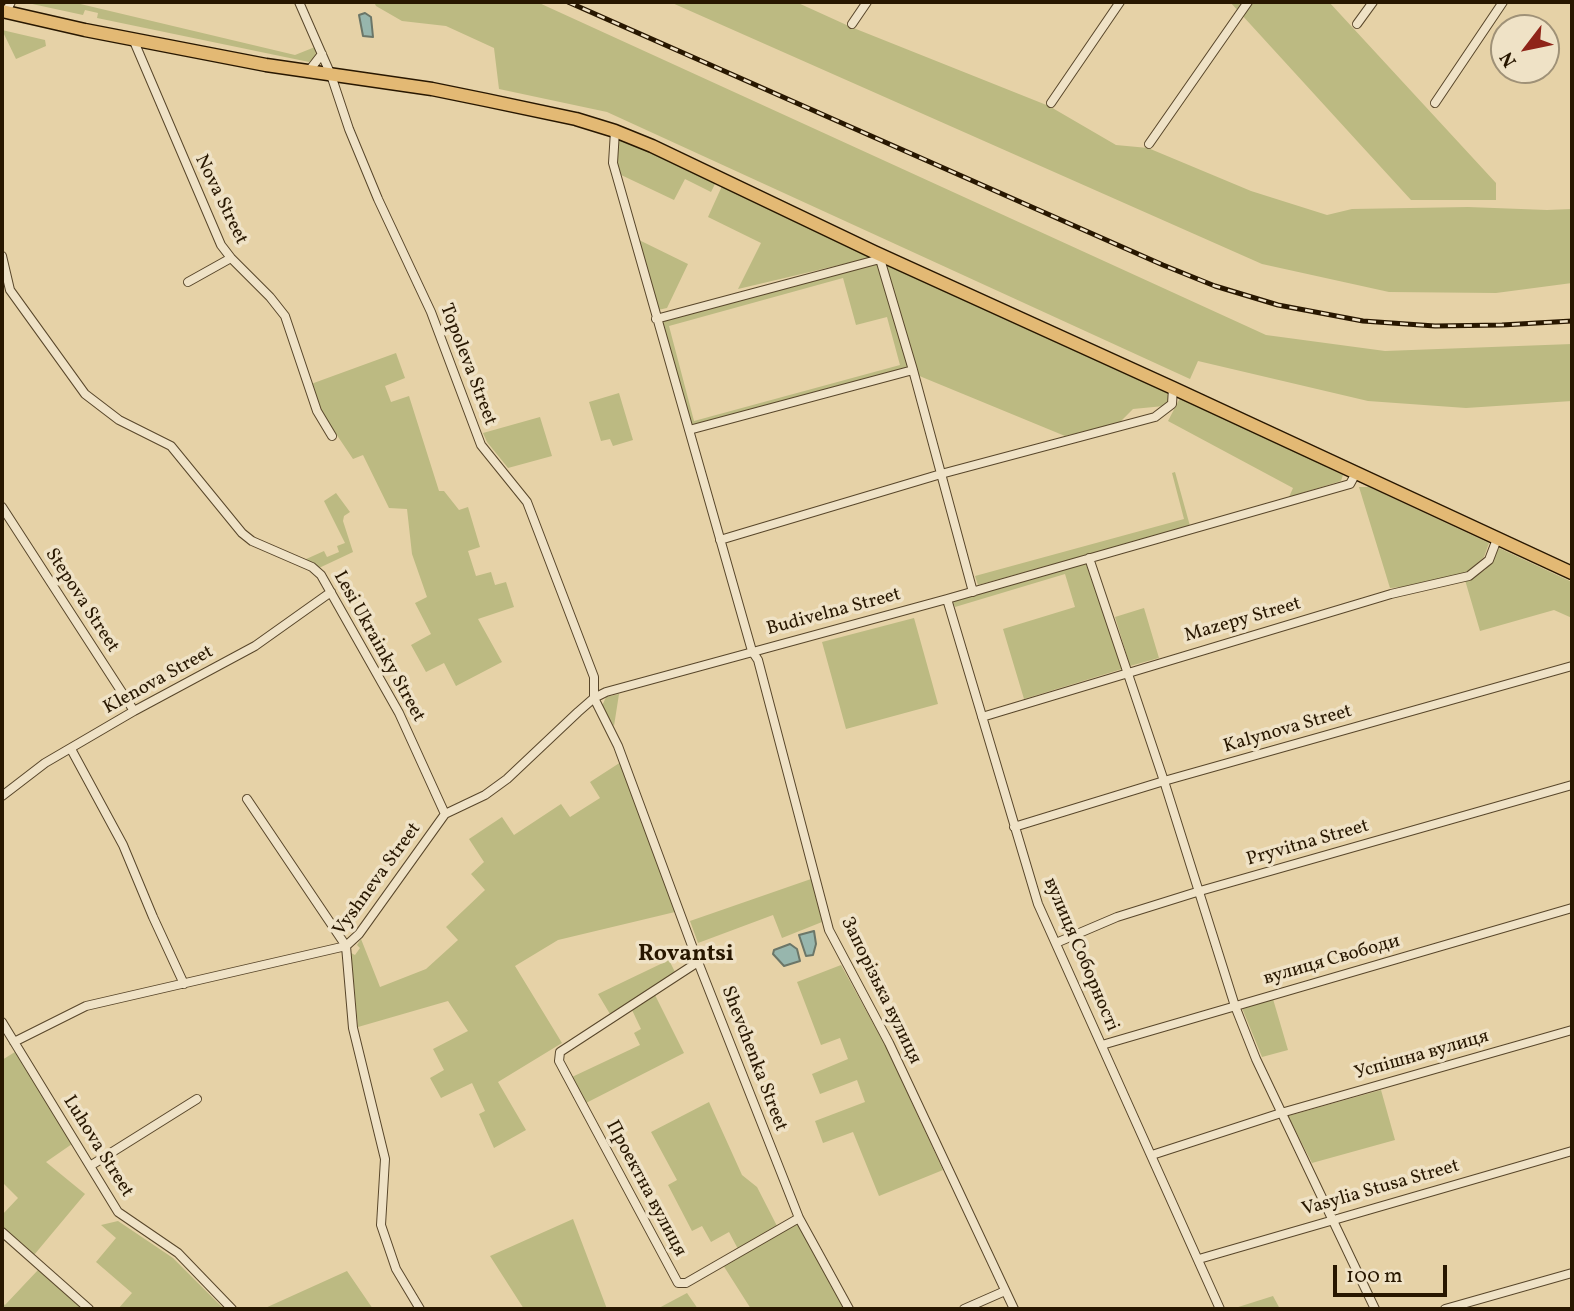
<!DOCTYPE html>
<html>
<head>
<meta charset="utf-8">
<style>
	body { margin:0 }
	#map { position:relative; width:1574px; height:1311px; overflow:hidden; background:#e6d2a7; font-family:Vollkorn,serif }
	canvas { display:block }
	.frame { position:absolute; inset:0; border:4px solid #281700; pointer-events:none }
	.north { position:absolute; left:1490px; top:14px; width:70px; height:70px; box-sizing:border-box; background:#efe2c6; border:2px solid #9f9177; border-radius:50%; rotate:238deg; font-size:19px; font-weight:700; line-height:28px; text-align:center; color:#281700 }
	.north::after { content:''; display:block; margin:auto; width:24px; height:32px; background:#8f2418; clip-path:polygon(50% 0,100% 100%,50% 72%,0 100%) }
	.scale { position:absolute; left:1333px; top:1265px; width:114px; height:32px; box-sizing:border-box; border:4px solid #281700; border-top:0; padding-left:9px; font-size:21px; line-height:24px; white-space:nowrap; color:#281700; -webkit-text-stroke:5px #efe2c6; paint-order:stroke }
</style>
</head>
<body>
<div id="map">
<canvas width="1574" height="1311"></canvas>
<div class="frame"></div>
<div class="north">N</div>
<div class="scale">100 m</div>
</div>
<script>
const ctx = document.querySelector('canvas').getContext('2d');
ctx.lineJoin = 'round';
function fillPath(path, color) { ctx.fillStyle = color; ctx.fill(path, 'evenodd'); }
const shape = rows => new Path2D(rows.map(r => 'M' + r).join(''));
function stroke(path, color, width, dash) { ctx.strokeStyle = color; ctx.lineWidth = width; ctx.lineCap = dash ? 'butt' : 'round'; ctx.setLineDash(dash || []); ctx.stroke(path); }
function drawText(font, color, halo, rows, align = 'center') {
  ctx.font = font + ' Vollkorn,serif'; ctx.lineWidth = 7; ctx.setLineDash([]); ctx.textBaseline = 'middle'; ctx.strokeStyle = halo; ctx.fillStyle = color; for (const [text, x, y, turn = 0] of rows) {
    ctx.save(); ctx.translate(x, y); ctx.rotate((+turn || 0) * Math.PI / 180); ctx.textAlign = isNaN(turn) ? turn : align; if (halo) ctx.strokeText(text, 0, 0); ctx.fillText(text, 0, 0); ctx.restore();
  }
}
const green = shape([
	[23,2,72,2,295,55,315,47,316,56,309,62,97,18,98,13,85,10,83,15],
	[374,2,537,2,1266,335,1385,351,1572,344,1572,401,1466,408,1368,401,1198,361,1190,379,607,112,499,89,494,48,446,26,402,21,376,6],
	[670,2,796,2,851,27,1049,106,1116,145,1148,148,1251,191,1327,215,1352,209,1468,207,1547,210,1572,209,1572,283,1496,293,1389,292,1262,264],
	[1230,2,1329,2,1496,183,1496,200,1411,200],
	[2,30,45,40,46,46,16,59],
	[618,138,716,182,711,192,685,179,674,200,619,174,616,163],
	[722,186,871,253,869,258,738,289,761,243,708,217],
	[639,240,688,264,667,308,658,310],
	[883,260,1167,393,1170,400,1164,406,1133,409,1119,423,1065,436,917,375],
	[879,263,910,368,691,427,661,321],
	[843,278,856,325,887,317,900,365,694,421,669,326],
	[396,353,405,378,385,386,391,402,409,396,439,491,444,491,459,510,468,507,480,547,468,551,476,576,491,572,495,585,506,582,514,607,478,619,502,662,456,686,444,663,426,672,411,645,431,634,415,603,427,597,412,554,407,509,389,508,363,455,353,459,320,410,311,384],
	[619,393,633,440,613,446,610,439,601,441,589,402],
	[1180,398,1327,464,1326,467,1343,475,1341,481,1289,497,1293,488,1168,421],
	[540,417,552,456,508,468,487,442,483,433],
	[1175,472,1190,526,978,585,975,576,1184,519,1172,473],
	[1359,487,1369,487,1489,543,1484,557,1466,573,1413,586,1390,588],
	[336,493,350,512,344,516,343,521,353,552,319,568,304,560,324,551,327,557,339,552,337,546,345,543,324,501],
	[1499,548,1572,582,1572,618,1554,610,1480,631,1465,580,1471,579,1485,570],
	[1086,562,1122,669,1024,699,1003,629,1075,607,1065,574,955,607,953,602],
	[1144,608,1159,658,1130,666,1115,617],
	[914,618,938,704,846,729,822,642],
	[619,694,614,726,602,706,606,697],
	[621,762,675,912,558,940,515,966,562,1043,498,1082,526,1130,494,1148,479,1114,485,1111,472,1083,441,1098,430,1078,444,1070,433,1049,468,1031,448,1001,358,1027,351,953,355,955,360,948,357,945,361,939,380,987,426,969,458,940,446,927,485,890,471,874,484,862,469,839,502,817,514,835,561,804,570,817,600,798,590,782],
	[811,879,822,922,782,938,773,915,698,943,690,921],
	[669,960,675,972,610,1014,598,994],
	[841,965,885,1045,943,1170,879,1196,853,1132,823,1143,815,1121,865,1102,857,1080,820,1094,812,1074,848,1059,840,1038,821,1045,797,982],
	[655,995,684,1053,586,1103,572,1077,640,1045,634,1033,641,1029,632,1010],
	[1273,999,1288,1050,1262,1057,1242,1008],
	[15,1052,72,1144,46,1162,85,1194,34,1255,2,1226,2,1215,18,1198,2,1182,2,1060],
	[1381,1090,1395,1140,1312,1163,1288,1116],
	[709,1102,742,1175,757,1187,777,1226,738,1249,729,1232,711,1242,702,1226,692,1231,668,1185,677,1180,651,1132],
	[573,1219,607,1309,524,1309,490,1256],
	[118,1221,173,1258,224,1309,118,1309,132,1293,96,1262,116,1238,101,1225],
	[798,1224,845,1309,751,1309,723,1265],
	[38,1270,82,1309,2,1309,2,1303,5,1305],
	[347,1271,373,1309,263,1309],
	[687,1293,698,1309,657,1309],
	[1273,1296,1280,1309,1232,1309]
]);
const water = shape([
	[365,13,371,17,373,37,363,36,359,15,365,13],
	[814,931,816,944,813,955,806,956,799,935,814,931],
	[790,944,797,949,800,961,784,966,773,954,774,950,790,944]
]);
const street = shape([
	[299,2,331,75,349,129,378,199,431,312,481,445,527,502,594,677,594,698,618,746,698,962,799,1218,849,1309],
	[6,12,11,2],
	[852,24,867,2],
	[1357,24,1373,2],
	[133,39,221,245,231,258,270,297,285,316,317,411,332,436],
	[308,72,322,54],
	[1051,103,1120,2],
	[1435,103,1503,2],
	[615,131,613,163,752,651,758,660,829,930,889,1043,1014,1309],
	[1149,144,1248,2],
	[876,255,880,259,913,370,973,592],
	[2,256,10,290,85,394,119,420,171,446,242,533,252,541,312,567,321,575,399,713,445,814],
	[188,282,231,258],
	[656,319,880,259],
	[689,430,913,370],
	[2,507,134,711],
	[720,540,941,474,1155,417,1172,404,1173,388],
	[1089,558,1164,781,1235,1006,1256,1059,1375,1309],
	[947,599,1038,904,1220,1309],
	[982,717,1391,594,1469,576,1489,560,1497,539],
	[71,749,123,845,153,917,184,984],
	[2,796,45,763,134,711,255,646,331,592],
	[247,799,346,946,353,1028,385,1159,381,1225,396,1269,420,1309],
	[1014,827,1164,781,1572,666],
	[1056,943,1117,917,1200,891,1572,785],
	[698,962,560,1052,559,1061,678,1283,686,1283,799,1218],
	[2,1022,118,1212,178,1253,232,1309],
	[14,1042,86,1006,346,946,359,934,445,814,485,795,507,779,578,712,594,698,606,692,947,599,1350,484,1356,473],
	[1102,1045,1572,908],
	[1152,1155,1281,1113,1572,1030],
	[90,1166,197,1099],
	[2,1232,89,1309],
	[1199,1259,1572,1151],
	[964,1309,1005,1291],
	[1445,1309,1572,1273]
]);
const primary = shape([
	[2,11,85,30,266,65,432,89,486,100,576,119,615,131,652,146,874,252,1173,388,1572,573]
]);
const rail = shape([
	[568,2,1163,265,1215,286,1278,305,1363,321,1435,326,1502,325,1572,321]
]);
const streetNames = [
	["Nova Street",220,200,64],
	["Topoleva Street",467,365,69],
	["Stepova Street",81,601,57],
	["Budivelna Street",834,613,-15],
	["Mazepy Street",1243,621,-16],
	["Lesi Ukrainky Street",378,647,61],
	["Klenova Street",159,681,-29],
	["Kalynova Street",1288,730,-16],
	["Pryvitna Street",1308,844,-16],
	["Vyshneva Street",378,880,-54],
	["вулиця Соборності",1080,955,67],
	["вулиця Свободи",1332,961,-16],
	["Запорізька вулиця",880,991,64],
	["Успішна вулиця",1422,1056,-16],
	["Shevchenka Street",753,1059,69],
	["Luhova Street",97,1147,58],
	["Проектна вулиця",645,1189,62],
	["Vasylia Stusa Street",1381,1189,-16]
];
const quarterNames = [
	["Rovantsi",686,956]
];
fillPath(green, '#bcba82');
fillPath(water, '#97b6ad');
stroke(water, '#6b7668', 2);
stroke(street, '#58462a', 10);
stroke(primary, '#281700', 15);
stroke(street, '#efe2c6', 8);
stroke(primary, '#e3b974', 12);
stroke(rail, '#281700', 5);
stroke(rail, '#efe2c6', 2.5, [8]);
drawText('19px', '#281700', '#efe2c6', streetNames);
drawText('bold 23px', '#281700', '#efe2c6', quarterNames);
</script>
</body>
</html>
